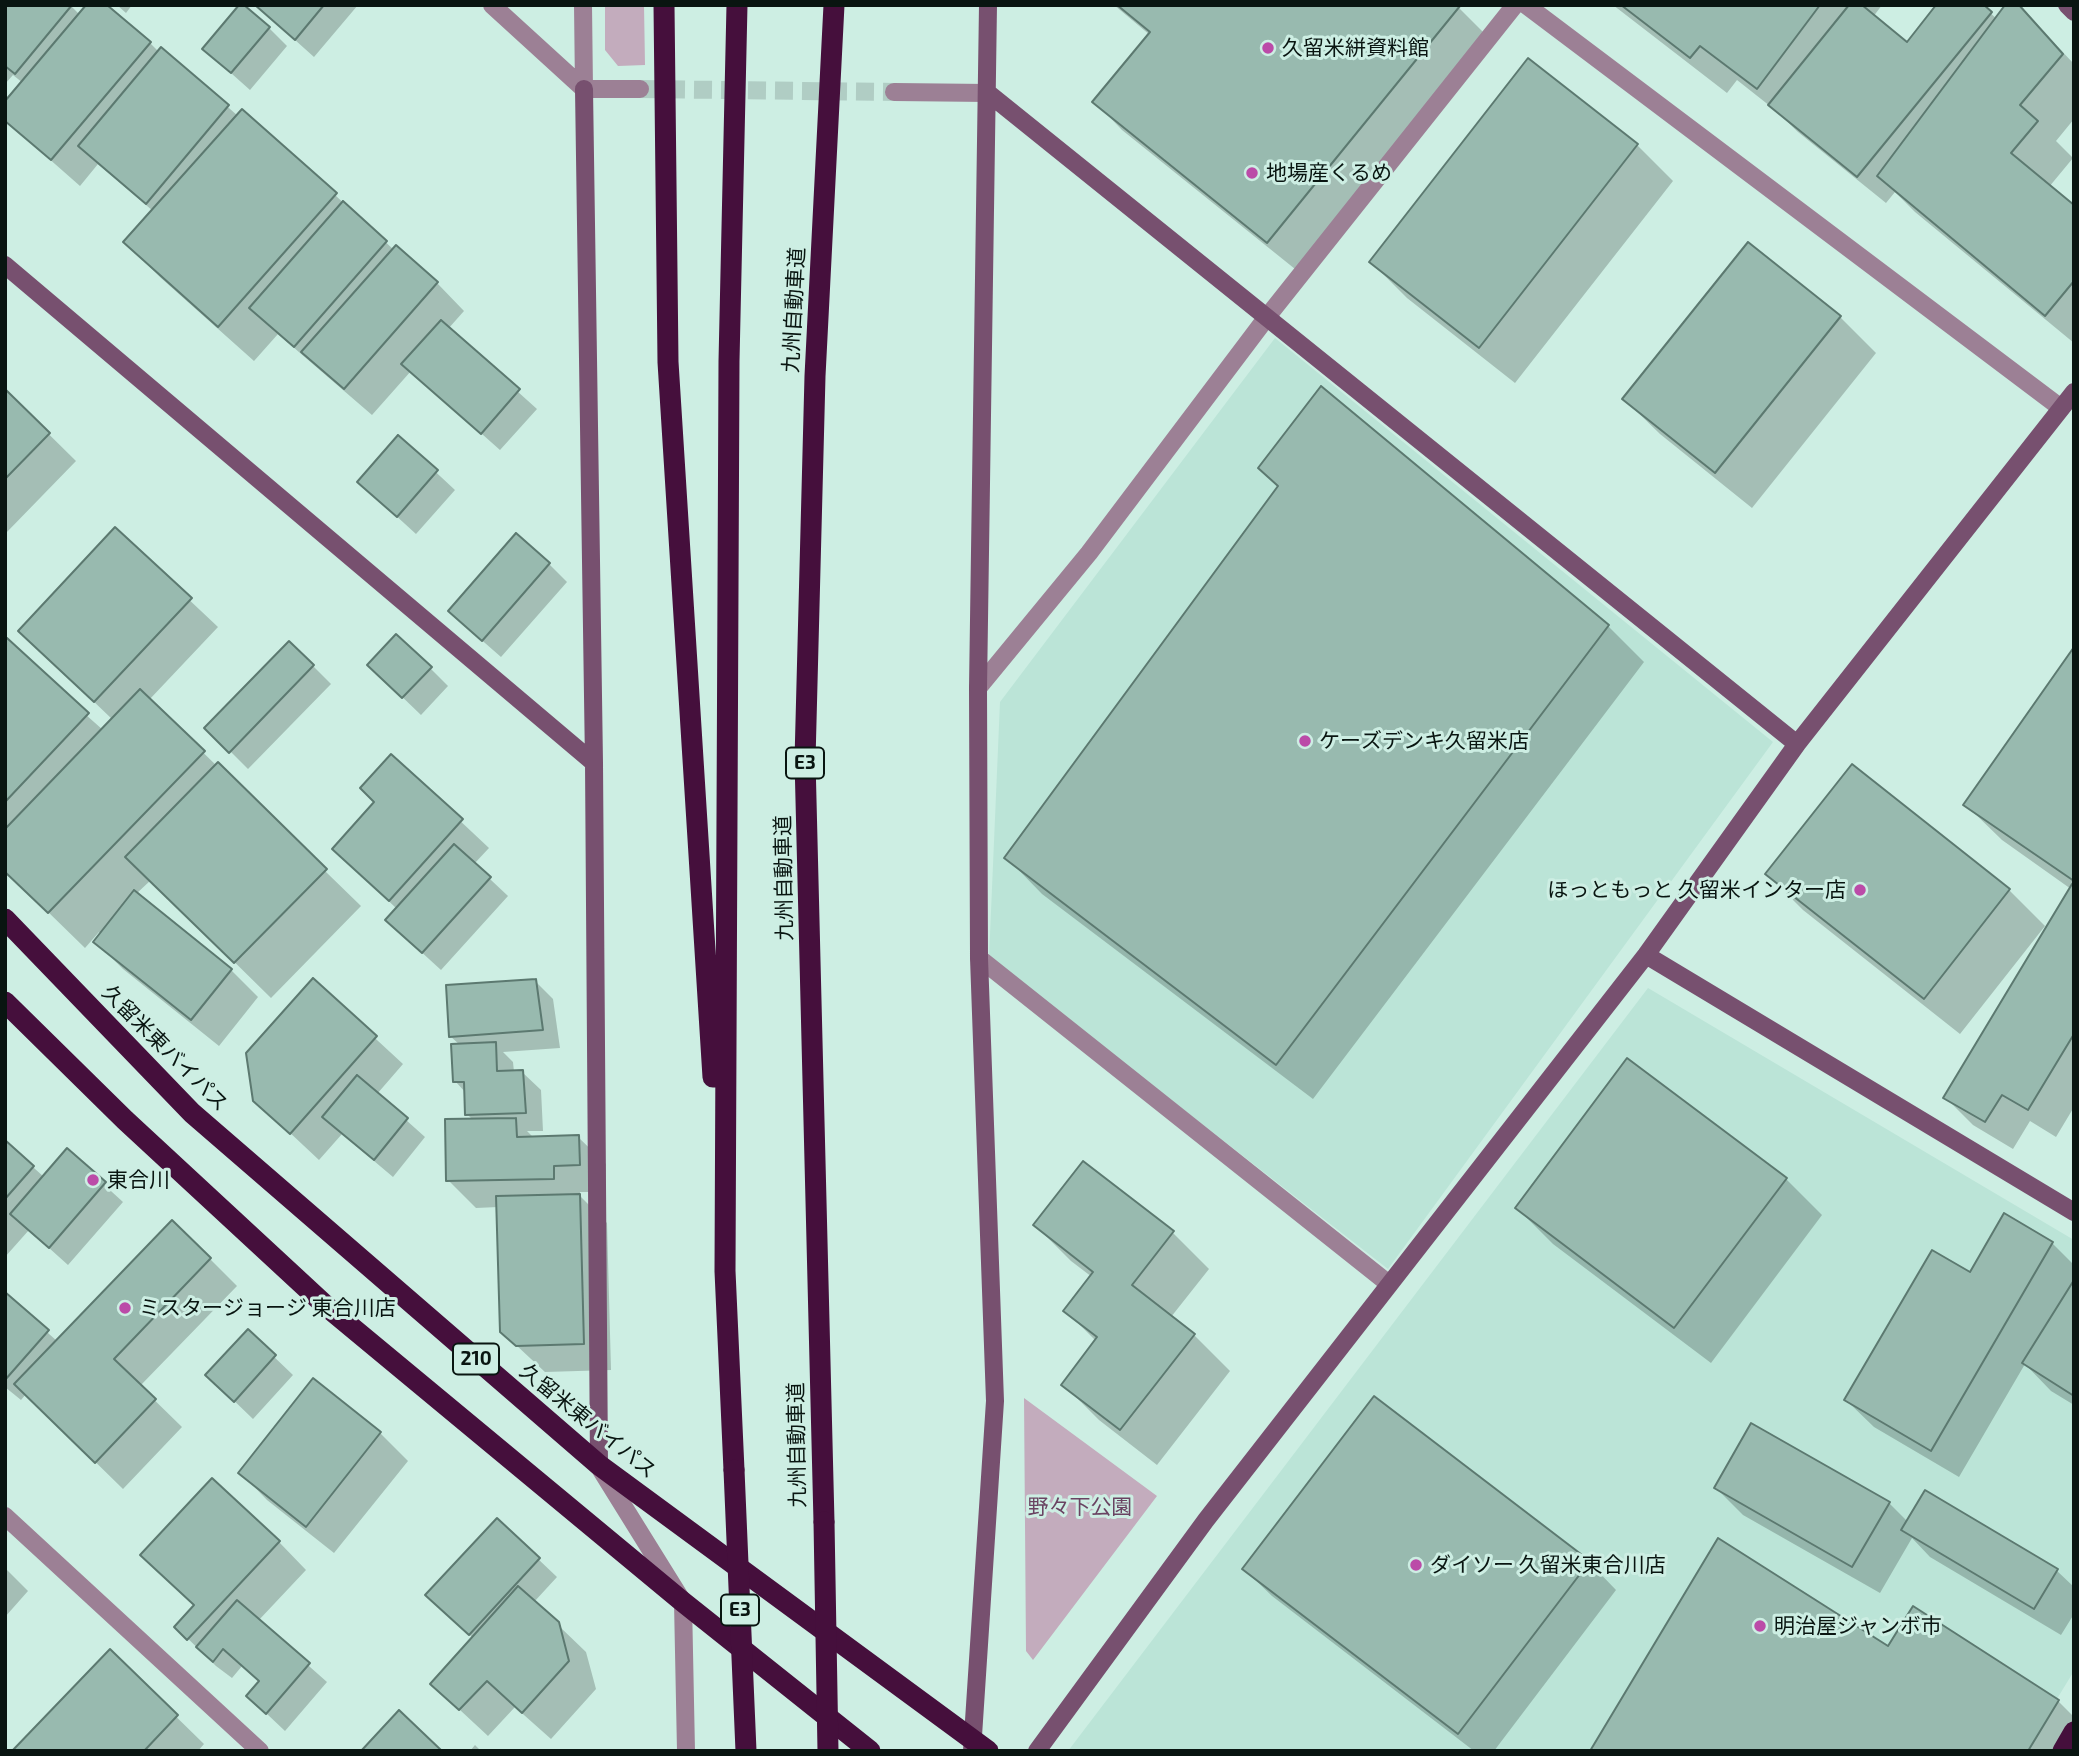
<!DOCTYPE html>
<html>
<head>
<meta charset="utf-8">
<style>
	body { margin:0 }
	#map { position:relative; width:2079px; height:1756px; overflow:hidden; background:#cdeee3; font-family:"Exo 2",sans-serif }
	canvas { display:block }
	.frame { position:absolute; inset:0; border:7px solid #091511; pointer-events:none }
</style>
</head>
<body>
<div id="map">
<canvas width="2079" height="1756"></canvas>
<div class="frame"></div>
</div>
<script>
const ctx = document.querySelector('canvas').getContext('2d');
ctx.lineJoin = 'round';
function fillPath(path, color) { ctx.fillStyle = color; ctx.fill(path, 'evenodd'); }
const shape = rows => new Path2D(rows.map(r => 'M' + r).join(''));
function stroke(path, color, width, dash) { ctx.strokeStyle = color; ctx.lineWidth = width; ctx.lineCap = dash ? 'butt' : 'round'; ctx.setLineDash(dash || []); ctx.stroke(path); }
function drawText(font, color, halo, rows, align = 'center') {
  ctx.font = font + ' "Exo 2","Noto Sans JP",sans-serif'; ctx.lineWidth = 6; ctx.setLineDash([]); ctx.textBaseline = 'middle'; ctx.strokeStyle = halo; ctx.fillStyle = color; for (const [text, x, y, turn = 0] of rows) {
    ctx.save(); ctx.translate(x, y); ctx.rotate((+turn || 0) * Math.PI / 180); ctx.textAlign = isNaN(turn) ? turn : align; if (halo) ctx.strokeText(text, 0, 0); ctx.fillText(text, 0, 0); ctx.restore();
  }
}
const built = shape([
	[1275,338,1773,742,1388,1269,989,958,1000,702],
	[1648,988,2074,1240,2074,1671,2025,1751,1068,1751]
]);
const green = shape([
	[605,5,644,5,645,65,618,66,605,50],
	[1024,1398,1157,1496,1033,1660,1026,1651]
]);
const shadow = shape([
	[5,5,71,6,80,15,150,43,159,52,162,49,238,116,335,195,394,250,437,283,464,311,448,329,537,409,500,450,411,371,372,415,278,334,254,361,161,278,125,242,153,211,98,164,80,186,5,120,23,83,13,75,5,84],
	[117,5,132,5,126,13],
	[256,5,358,5,314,57],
	[1114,5,1456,5,1486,35,1295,269,1122,130,1095,102,1150,35],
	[1613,5,1882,5,1873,17,1907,44,1981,5,1997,19,2018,5,2074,64,2074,119,2056,141,2073,158,2049,187,2074,207,2074,343,1915,212,1895,192,1886,203,1798,132,1775,110,1737,80,1727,93],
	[269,28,287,46,250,90,204,49],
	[1528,60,1637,145,1673,181,1515,383,1407,298,1371,262],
	[1840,317,1876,353,1752,508,1660,434,1624,399],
	[5,391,76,461,6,533,5,532],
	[398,437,455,490,416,534,359,482],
	[115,530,218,627,149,700,361,906,271,998,151,880,136,894,231,970,258,997,219,1046,123,969,96,942,101,934,99,932,85,948,5,870,5,643,103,730,113,720,20,631],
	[549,564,567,582,501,657,469,629],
	[1608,626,1644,662,1313,1099,1042,894,1007,858],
	[2074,650,2074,1107,2056,1137,2030,1121,2013,1149,1973,1125,1946,1098,2071,889,2002,840,1966,805],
	[369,665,430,668,448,686,421,715],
	[313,666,331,684,248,769,207,728],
	[391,756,489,848,474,864,508,896,441,970,406,938,397,909,334,849,376,802],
	[1852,767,2009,890,2045,926,1960,1034,1803,910,1767,874],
	[313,981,403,1064,377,1094,425,1137,393,1177,342,1134,319,1160,255,1100],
	[535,981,553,999,560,1048,503,1052,513,1062,514,1072,522,1072,541,1090,543,1131,527,1131,534,1138,578,1137,606,1164,606,1192,580,1192,580,1196,607,1223,611,1370,545,1372,501,1331,498,1207,476,1208,448,1180,473,1120,467,1114,466,1093,455,1081,460,1045,450,1036],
	[5,1142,44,1177,67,1151,123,1202,68,1265,29,1230,5,1257],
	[1083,1164,1173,1233,1209,1269,1171,1317,1194,1335,1230,1371,1157,1465,1099,1420,1063,1384,1096,1341,1066,1311,1092,1277,1071,1261,1035,1225],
	[1786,1179,1822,1215,1711,1363,1553,1244,1517,1208],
	[2005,1216,2052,1243,2074,1265,2074,1405,2051,1391,2025,1364,1959,1477,1874,1427,1846,1400,1971,1275],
	[210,1259,237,1286,140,1386,182,1427,123,1489,26,1394,21,1400,5,1387,5,1295,57,1341],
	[248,1332,293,1375,253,1419,226,1393],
	[313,1380,380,1433,408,1461,334,1553,267,1500,240,1472],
	[1716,1488,1889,1503,1908,1522,2056,1570,2074,1587,2074,1614,2061,1635,1930,1557,1912,1538,1880,1593,1743,1515],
	[497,1520,557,1577,534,1602,586,1652,596,1689,551,1739,515,1707,488,1736,432,1684,473,1638,446,1613],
	[279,1542,306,1570,258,1621,327,1682,285,1731,248,1696,261,1682,242,1666,232,1678,216,1666,176,1627],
	[1589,1562,1616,1590,1494,1751,1474,1751,1272,1596,1244,1569],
	[5,1568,28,1591,5,1617],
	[1914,1609,2058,1701,2074,1717,2074,1748,2072,1751,1592,1751,1888,1648],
	[110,1652,204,1744,198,1751,15,1751],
	[475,1745,481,1751,470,1751]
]);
const building = shape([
	[5,5,72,5,15,74,5,66,5,5],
	[86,5,107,5,151,42,51,160,5,121,5,101,86,5],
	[239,5,244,5,270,27,231,73,202,49,239,5],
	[255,5,324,5,295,40,255,5],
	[1117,5,1459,5,1460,6,1267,243,1092,102,1150,32,1117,5],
	[1621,5,1820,5,1757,89,1700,46,1690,58,1621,5],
	[1849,5,1862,5,1907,42,1936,5,1984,5,1992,12,1857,177,1768,105,1849,5],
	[2005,5,2019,5,2063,54,2020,105,2038,121,2011,153,2074,205,2074,281,2045,316,1877,176,2005,5],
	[161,47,229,105,146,204,78,146,161,47],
	[1528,58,1638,144,1479,348,1369,262,1528,58],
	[242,109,337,193,218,327,123,242,242,109],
	[343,201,387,241,294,347,249,308,343,201],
	[1748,242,1841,316,1715,473,1622,399,1748,242],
	[396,245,438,282,344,389,301,352,396,245],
	[441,320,520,389,481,434,401,364,441,320],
	[1321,386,1609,625,1276,1065,1004,858,1278,486,1258,468,1321,386],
	[5,389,50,433,5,479,5,389],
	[398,435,438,470,397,517,357,482,398,435],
	[115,527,192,598,94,702,18,631,115,527],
	[516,533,550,563,482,641,448,611,516,533],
	[396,634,432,667,402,698,367,665,396,634],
	[7,638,89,713,5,802,5,641,7,638],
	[289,641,314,665,229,753,204,728,289,641],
	[2074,647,2074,881,1963,805,2074,647],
	[140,689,205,751,48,913,5,872,5,829,140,689],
	[391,754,463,819,389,901,332,849,374,802,360,788,391,754],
	[218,762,327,869,234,963,125,857,218,762],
	[1852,764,2010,889,1924,999,1765,874,1852,764],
	[454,844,491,877,422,953,385,920,454,844],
	[2072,884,2074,885,2074,1034,2028,1110,2002,1095,1985,1122,1943,1098,2072,884],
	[134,890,232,969,191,1020,93,942,134,890],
	[313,978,377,1036,290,1134,253,1101,246,1053,313,978],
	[536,979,543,1030,449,1037,446,985,536,979],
	[496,1042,497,1071,523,1070,526,1113,465,1115,464,1082,453,1082,451,1044,496,1042],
	[1627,1058,1787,1178,1674,1328,1515,1208,1627,1058],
	[357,1075,408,1118,374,1160,322,1117,357,1075],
	[516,1118,517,1137,579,1135,580,1165,554,1166,554,1179,446,1181,445,1119,516,1118],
	[5,1140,34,1166,5,1199,5,1140],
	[67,1148,106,1182,49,1248,10,1214,67,1148],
	[1083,1161,1174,1231,1132,1285,1195,1334,1120,1430,1061,1385,1097,1337,1063,1311,1093,1272,1033,1225,1083,1161],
	[580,1194,584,1344,516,1346,500,1332,496,1196,580,1194],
	[2004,1213,2053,1242,1931,1451,1844,1400,1932,1250,1970,1272,2004,1213],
	[172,1220,211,1258,114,1359,156,1399,95,1463,14,1384,172,1220],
	[2074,1280,2074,1396,2022,1363,2074,1280],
	[5,1292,49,1330,5,1380,5,1292],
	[248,1329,276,1355,234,1402,205,1375,248,1329],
	[313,1378,381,1432,306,1527,238,1473,313,1378],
	[1374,1396,1590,1561,1458,1734,1242,1569,1374,1396],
	[1751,1423,1890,1502,1852,1567,1714,1488,1751,1423],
	[212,1478,280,1541,187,1640,174,1627,194,1605,140,1555,212,1478],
	[1925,1490,2058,1569,2034,1609,1901,1530,1925,1490],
	[497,1518,540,1558,469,1635,425,1595,497,1518],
	[1718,1538,1888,1646,1913,1606,2059,1700,2028,1751,1590,1751,1718,1538],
	[518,1586,559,1622,569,1661,522,1713,487,1681,459,1710,430,1684,518,1586],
	[237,1600,310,1663,266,1714,246,1696,259,1681,223,1649,213,1662,196,1647,237,1600],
	[110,1649,178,1715,144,1751,12,1751,110,1649],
	[399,1710,442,1751,361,1751,399,1710]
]);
const streetTunnel = shape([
	[640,89,894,92]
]);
const street = shape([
	[492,5,584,89,640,89],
	[583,5,584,89],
	[1526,5,2061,408],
	[894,92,988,93],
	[978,688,1089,553,1267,317,1515,5],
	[979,958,1389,1284],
	[601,1470,683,1602,686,1751],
	[5,1516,260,1751]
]);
const secondary = shape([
	[2067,5,2074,12],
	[584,89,594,763,599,1465],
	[988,93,1797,744],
	[5,265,594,763],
	[1646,955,2074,1212],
	[972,1751,995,1401,979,958,978,688,988,5],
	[1037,1751,1206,1520,1646,955,1797,744,2074,392]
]);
const highway = shape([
	[664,5,668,362,713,1077],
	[5,919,192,1113,599,1465,988,1751],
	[5,1002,125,1120,326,1306,683,1602,870,1751],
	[734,1470,725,1271,729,361,737,5],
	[824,1522,805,760,815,376,834,5],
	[2063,1751,2074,1732]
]);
const highwayBridge = shape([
	[734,1470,746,1751],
	[824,1522,828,1751]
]);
const markers = [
	[1268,48,7,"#bb4ba8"],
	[1252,173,7,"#bb4ba8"],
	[1305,741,7,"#bb4ba8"],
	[1860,890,7,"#bb4ba8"],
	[93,1180,7,"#bb4ba8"],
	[125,1308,7,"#bb4ba8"],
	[1416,1565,7,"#bb4ba8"],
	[1760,1626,7,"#bb4ba8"]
];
const shields = [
	[805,763,38],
	[476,1359,46],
	[740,1610,38]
];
const shieldNames = [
	["E3",805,763],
	["210",476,1359],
	["E3",740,1610]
];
const poiNames = [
	["久留米絣資料館",1282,48],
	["地場産くるめ",1266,173],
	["ケーズデンキ久留米店",1319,741],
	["ほっともっと 久留米インター店",1846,890,"right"],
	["東合川",107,1180],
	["ミスタージョージ 東合川店",139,1308],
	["ダイソー 久留米東合川店",1430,1565],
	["明治屋ジャンボ市",1774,1626]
];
const streetNames = [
	["九州自動車道",794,310,-87],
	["九州自動車道",784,878,-91],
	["久留米東バイパス",165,1048,45],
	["久留米東バイパス",588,1421,39],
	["九州自動車道",797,1445,-91]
];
const parkNames = [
	["野々下公園",1080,1507]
];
fillPath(built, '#bbe4d7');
fillPath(green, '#c3acbd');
fillPath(shadow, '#0003');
fillPath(building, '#98baaf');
stroke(building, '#5c7970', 2);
stroke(streetTunnel, '#b0cdc4', 18, [18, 9]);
stroke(street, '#9c8095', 18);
stroke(secondary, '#77506f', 18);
stroke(highway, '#450f3c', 21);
stroke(highwayBridge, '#450f3c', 21);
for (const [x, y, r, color] of markers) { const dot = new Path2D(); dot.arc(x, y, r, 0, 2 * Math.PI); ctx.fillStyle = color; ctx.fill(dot); stroke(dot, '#cdeee3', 2.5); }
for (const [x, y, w] of shields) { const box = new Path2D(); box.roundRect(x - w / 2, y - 15.5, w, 31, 5); ctx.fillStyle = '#cdeee3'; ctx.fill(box); stroke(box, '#091511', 2); }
drawText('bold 19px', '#091511', null, shieldNames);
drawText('21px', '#091511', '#cdeee3', poiNames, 'left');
drawText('21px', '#091511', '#cdeee3', streetNames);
drawText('21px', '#6a4362', '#cdeee3', parkNames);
</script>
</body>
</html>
